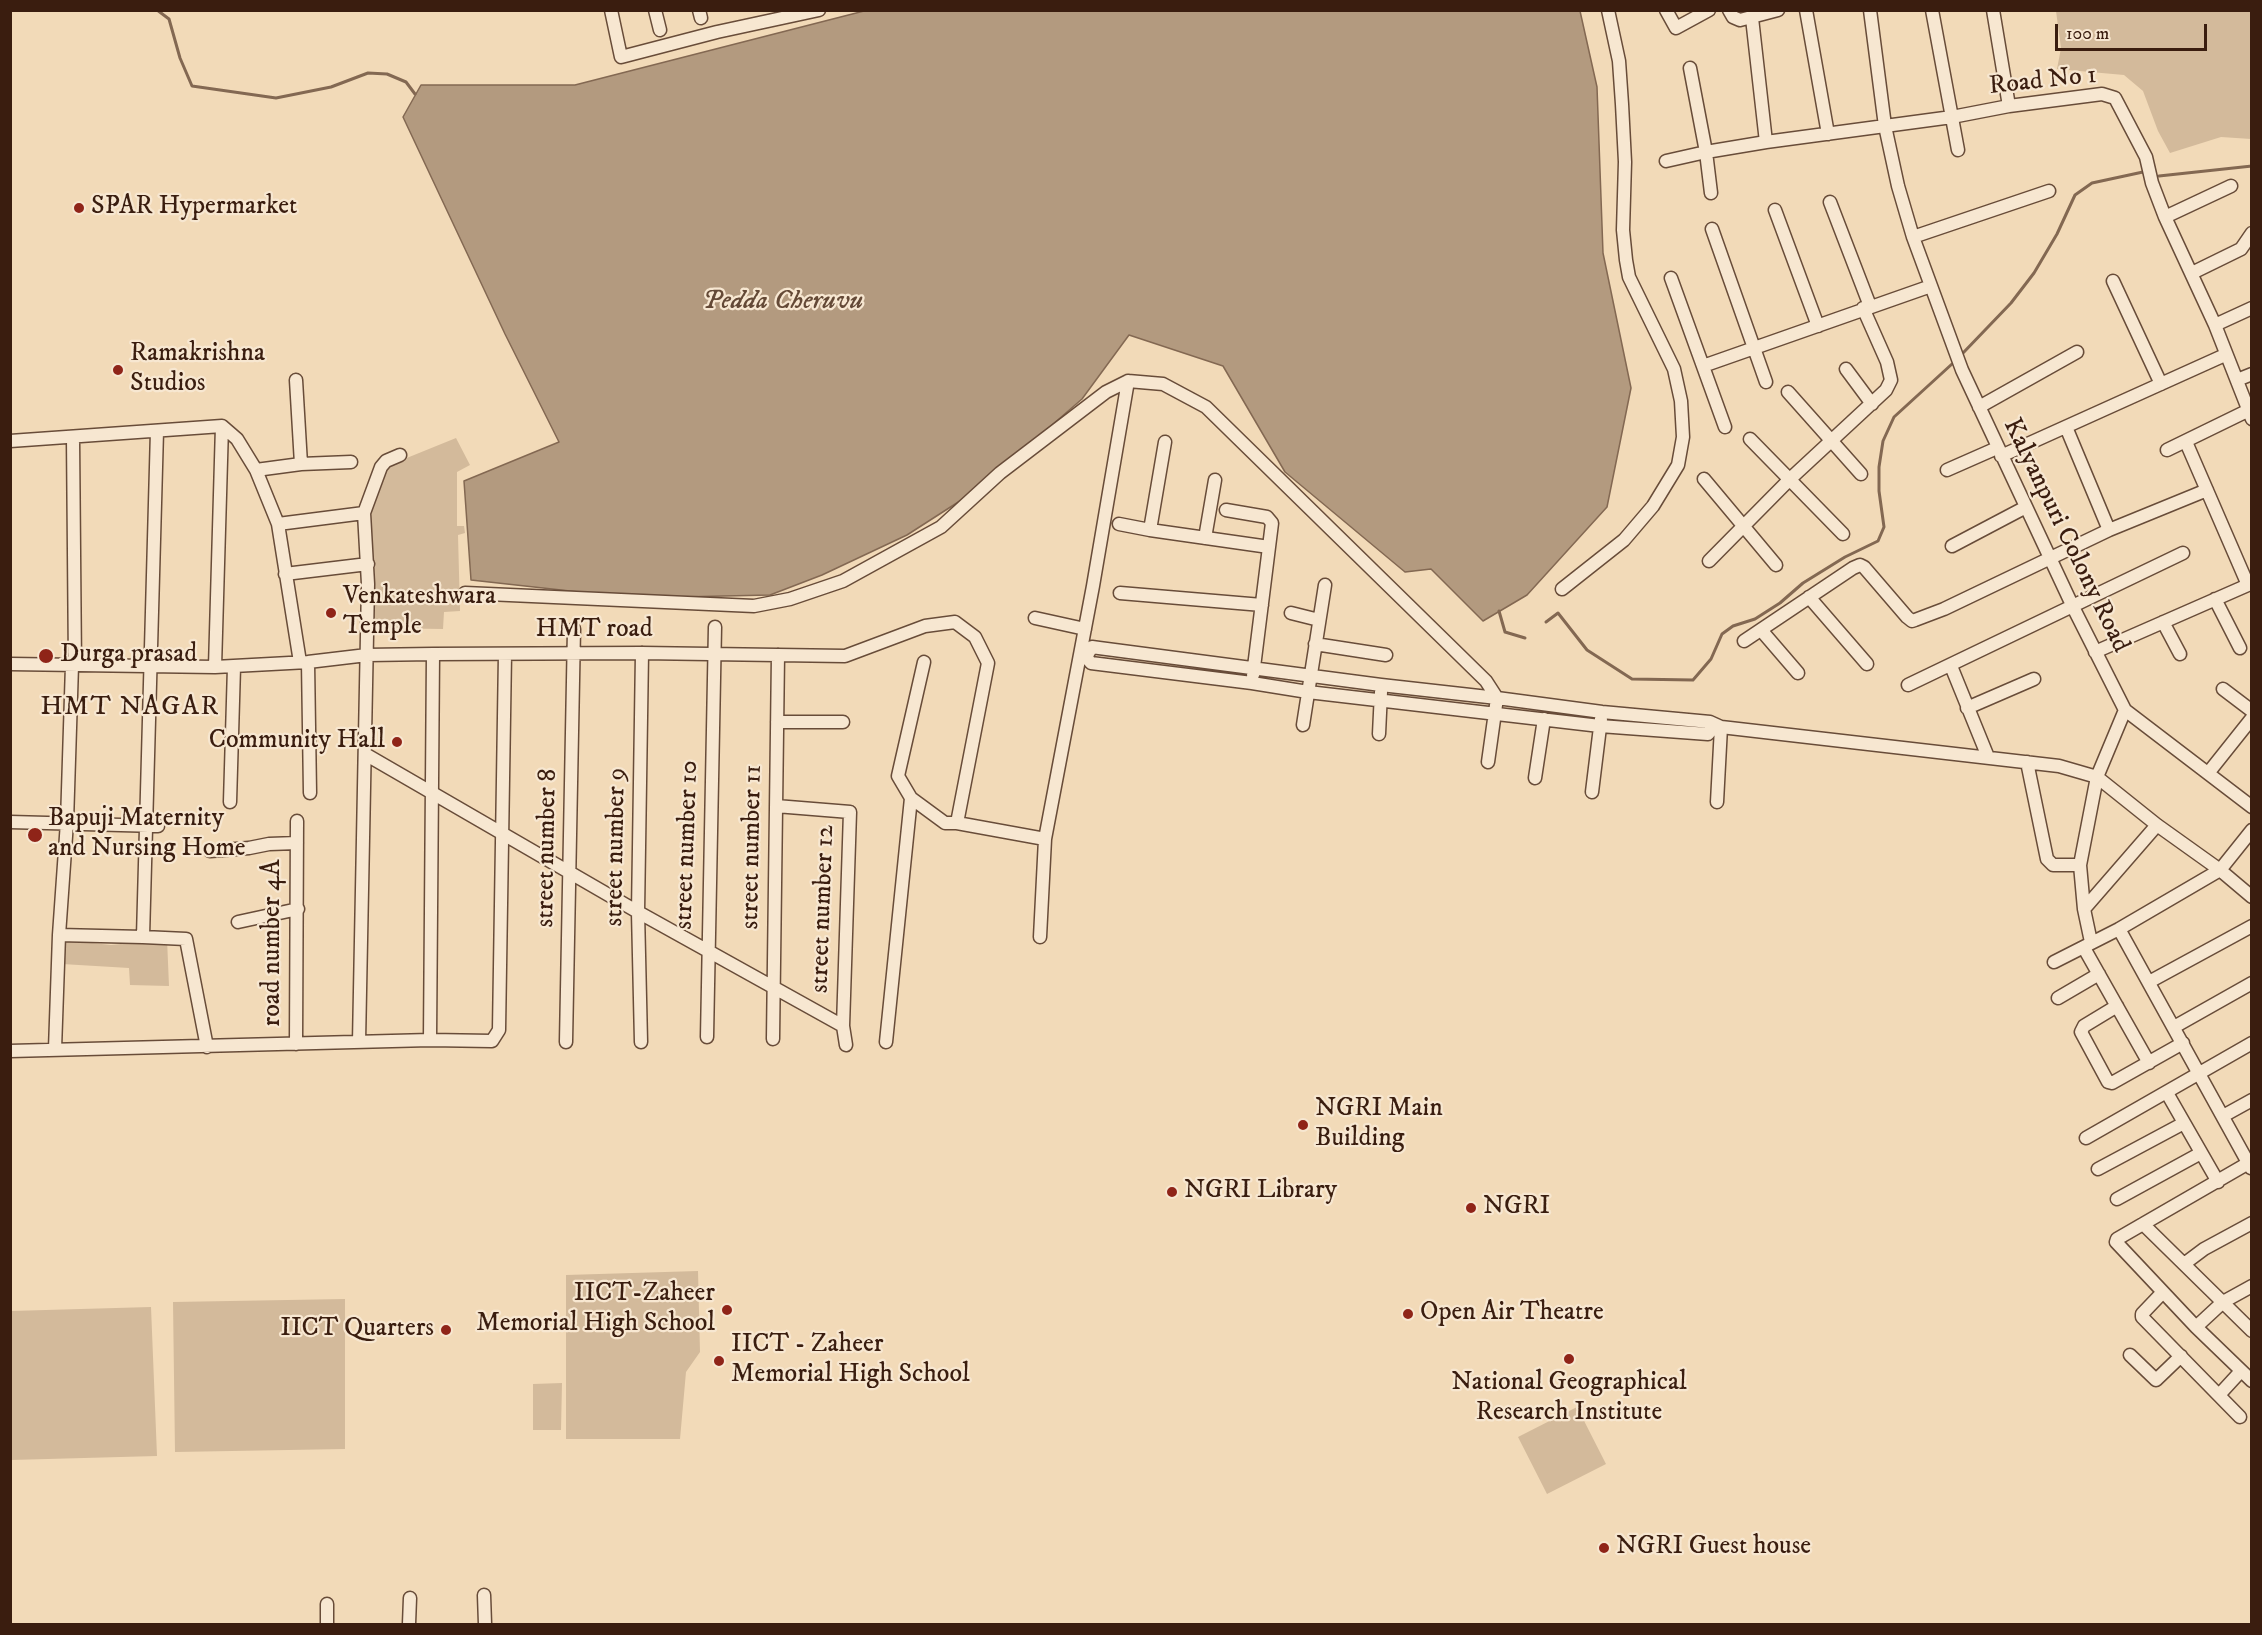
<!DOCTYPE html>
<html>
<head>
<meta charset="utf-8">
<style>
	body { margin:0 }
	#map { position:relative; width:2262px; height:1635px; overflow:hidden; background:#f2dab8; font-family:"IM FELL DW Pica",serif }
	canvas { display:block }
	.frame { position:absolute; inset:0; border:12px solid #3a1d0f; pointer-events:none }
	.scale { position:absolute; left:2055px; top:24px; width:152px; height:27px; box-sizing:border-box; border:3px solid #3a1d0f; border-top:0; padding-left:8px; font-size:18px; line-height:21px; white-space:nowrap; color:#3a1d0f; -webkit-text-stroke:4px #f7e7d1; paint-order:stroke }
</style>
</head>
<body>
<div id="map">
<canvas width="2262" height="1635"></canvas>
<div class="frame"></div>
<div class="scale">100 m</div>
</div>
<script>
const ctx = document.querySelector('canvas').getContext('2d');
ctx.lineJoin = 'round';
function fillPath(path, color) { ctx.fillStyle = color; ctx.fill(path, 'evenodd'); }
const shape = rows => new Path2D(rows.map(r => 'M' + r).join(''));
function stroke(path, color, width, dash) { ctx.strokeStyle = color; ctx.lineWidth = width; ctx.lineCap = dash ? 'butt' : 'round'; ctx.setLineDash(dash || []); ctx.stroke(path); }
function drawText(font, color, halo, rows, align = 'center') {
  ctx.font = font + ' "IM FELL DW Pica",serif'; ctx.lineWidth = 4.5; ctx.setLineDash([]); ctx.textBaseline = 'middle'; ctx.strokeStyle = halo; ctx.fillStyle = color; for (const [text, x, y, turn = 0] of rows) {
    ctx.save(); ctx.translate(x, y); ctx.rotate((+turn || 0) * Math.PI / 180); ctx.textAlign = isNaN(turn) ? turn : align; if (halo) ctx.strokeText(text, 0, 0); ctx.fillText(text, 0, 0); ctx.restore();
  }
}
const green = shape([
	[2056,11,2251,11,2251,139,2221,137,2170,153,2158,131,2143,91,2124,75,2057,69,2061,48],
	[456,438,470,465,457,472,457,526,464,526,465,533,458,535,460,611,444,612,443,629,374,628,371,510,387,466],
	[167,939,169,986,130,985,129,968,62,964,65,940,111,945],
	[698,1271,700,1352,686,1372,680,1439,566,1439,566,1275],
	[345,1299,345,1449,175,1452,173,1302],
	[151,1307,157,1456,11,1460,11,1311],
	[562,1383,561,1430,533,1430,533,1384],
	[1577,1407,1606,1464,1547,1494,1518,1437]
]);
const water = shape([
	[864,11,1580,11,1597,87,1603,253,1631,388,1607,507,1527,595,1483,621,1431,569,1405,572,1285,472,1223,366,1129,335,1082,399,977,490,907,535,822,575,770,595,633,598,471,580,464,481,559,442,505,334,403,117,421,85,575,85,864,11]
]);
const stream = shape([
	[157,10,169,19,180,58,192,86,276,98,331,87,368,73,387,74,406,82,415,94],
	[2159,176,2252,166],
	[1963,353,2011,303,2034,273,2057,234,2075,195,2092,183,2143,172],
	[1499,611,1505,632,1525,638],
	[1546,622,1558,613,1587,650,1632,679,1693,680,1711,659,1722,634,1733,626,1755,619,1780,603,1803,583,1845,557,1878,541,1884,527,1879,491,1879,467,1883,441,1894,417,1952,364]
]);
const minor = shape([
	[611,10,621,57,717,32,819,10],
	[655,10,660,30],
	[699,10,701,18],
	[1666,10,1676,28,1709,10],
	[1729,10,1733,17,1740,20,1778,10],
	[1806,10,1828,134],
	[1870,10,1885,126,1898,186,1913,237,1962,370,2073,607,2125,710,2252,807],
	[1932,10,1958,150],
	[1993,10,2009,106],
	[1752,18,1766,142],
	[1690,68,1706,152,1711,193],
	[1666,161,1706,152,1766,142,1952,117,2009,106,2102,94,2115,98,2146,157,2152,183,2165,217,2215,325,2252,419],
	[1830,202,1870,306],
	[1775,210,1818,326],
	[2165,217,2231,186],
	[1712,229,1766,382],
	[1913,237,2049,191],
	[2192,273,2241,249,2252,233],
	[1671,278,1725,427],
	[2113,281,2161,384],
	[2215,325,2252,308],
	[1703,366,1931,286],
	[1846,369,1872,404],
	[296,380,301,464],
	[2237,380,2252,374],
	[1788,392,1861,474],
	[1979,407,2077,352],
	[2066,427,2109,530],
	[73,438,75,666],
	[1750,439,1843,534],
	[10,441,222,426,237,439,256,470,278,524,300,662],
	[1165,442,1150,530,1269,547],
	[2167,450,2247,411],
	[2001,456,2225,355],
	[256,470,301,464,351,462],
	[1947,470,1997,448],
	[1704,479,1776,565],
	[1226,510,1267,517,1272,523,1253,675],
	[278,524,364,513],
	[1119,524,1150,530],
	[1205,538,1215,480],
	[1952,546,2026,507],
	[1709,561,1790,479,1886,390,1891,380,1887,362,1863,308],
	[285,574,368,564],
	[1562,589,1624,540,1653,506,1678,465,1683,437,1681,401,1674,369,1629,277,1626,260,1623,230,1625,162,1622,104,1619,61,1608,10],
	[465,593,754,606,790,599,843,581,941,527,1000,473,1106,392,1128,381,1163,384,1206,407,1486,681,1497,698,1488,762],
	[1120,593,1262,605],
	[1809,597,1867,664],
	[2215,599,2240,648],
	[1291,613,1319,620],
	[1035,618,1085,629],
	[2163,622,2180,654],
	[1761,630,1798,673],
	[1744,641,1853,568,1860,565,1864,567,1907,617,1912,621,1915,620,1944,609,2109,530,2207,490],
	[1315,644,1386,655],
	[2095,652,2248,585,2186,442],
	[308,662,310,793],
	[924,662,898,776,911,798,945,823,957,823,1045,839],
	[10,664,215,667,308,662,367,655,433,654,642,653,845,656,925,626,955,622,975,637,988,663,957,823],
	[1951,666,1988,757],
	[215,667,222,426],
	[1908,685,2183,553],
	[2223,689,2252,711],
	[1967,708,2034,679],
	[777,722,843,722],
	[1303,725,1325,585],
	[1715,725,1708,734,1600,726,1308,692,1252,683,1091,663,1086,657,1092,647,1099,648,1381,685,1497,698,1602,712,1710,722,1721,727,2059,766,2097,777,2157,825,2220,870,2252,897],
	[1379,734,1381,692],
	[365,754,638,912,843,1026],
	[2027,762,2047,859,2053,865,2080,865],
	[2209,772,2252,718],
	[1535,778,1544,719],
	[1592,792,1601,719],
	[230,802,234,667],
	[1717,802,1721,727],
	[776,806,850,812,843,1026,846,1045],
	[10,822,158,826],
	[210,851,249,848,269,844,297,843],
	[2084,909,2157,825],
	[238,922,298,909],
	[2119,929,2251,1168],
	[59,935,143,937,157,431],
	[143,937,186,939,207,1047],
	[1040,937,1045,839,1093,586,1128,381],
	[2091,942,2084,909,2080,865,2097,777,2125,710],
	[2084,948,2149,1063],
	[2054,962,2119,929,2220,870,2252,830],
	[2149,982,2252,926],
	[2058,998,2099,974],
	[2117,1006,2084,1026,2081,1032,2108,1082,2112,1083,2183,1043],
	[2174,1027,2252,983],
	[707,1037,715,627],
	[773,1039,778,655],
	[430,1040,433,654],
	[359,1042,368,584,364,513,381,467,386,461,400,455],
	[566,1042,574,629],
	[641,1042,638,912,642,653],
	[886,1042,911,798],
	[296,1044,297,821],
	[55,1049,59,935,67,822,72,665],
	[10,1051,430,1040,492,1041,499,1030,505,654],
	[2167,1093,2218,1182],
	[2223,1116,2252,1100],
	[2086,1138,2252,1043],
	[2252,1161,2117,1239,2116,1242,2196,1327,2252,1381],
	[2098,1169,2184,1123],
	[2117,1199,2201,1153],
	[2143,1224,2252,1331],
	[2184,1264,2204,1249,2252,1223],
	[2163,1292,2142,1314,2142,1317,2240,1417],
	[2196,1327,2223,1302,2252,1286],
	[2130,1355,2156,1380,2181,1356],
	[2219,1395,2241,1371],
	[484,1595,485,1624],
	[327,1604,327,1624],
	[409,1624,410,1598]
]);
const markers = [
	[79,208,6,"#8f2418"],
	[118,370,6,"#8f2418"],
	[331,613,6,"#8f2418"],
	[46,656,8,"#8f2418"],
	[397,742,6,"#8f2418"],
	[35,835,8,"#8f2418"],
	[1303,1125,6,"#8f2418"],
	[1172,1192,6,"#8f2418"],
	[1471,1208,6,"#8f2418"],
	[727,1310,6,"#8f2418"],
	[1408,1314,6,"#8f2418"],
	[446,1330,6,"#8f2418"],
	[1569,1359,6,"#8f2418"],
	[719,1361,6,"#8f2418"],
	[1604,1548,6,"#8f2418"]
];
const streetNames = [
	["Road No 1",2043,82,-6],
	["Kalyanpuri Colony Road",2065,536,64],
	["HMT road",594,631],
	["street number 10",688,845,-88],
	["street number 9",617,847,-89],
	["street number 11",753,847,-89],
	["street number 8",548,848,-89],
	["street number 12",824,909,-88],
	["road number 4A",274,943,-90]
];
const poiNames = [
	["SPAR Hypermarket",91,208],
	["Ramakrishna",130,355],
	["Studios",130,385],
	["Venkateshwara",343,598],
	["Temple",343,628],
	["Durga prasad",60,656],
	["Community Hall",385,742,"right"],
	["Bapuji Maternity",48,820],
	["and Nursing Home",48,850],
	["NGRI Main",1315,1110],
	["Building",1315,1140],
	["NGRI Library",1184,1192],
	["NGRI",1483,1208],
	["IICT-Zaheer",715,1295,"right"],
	["Memorial High School",715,1325,"right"],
	["Open Air Theatre",1420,1314],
	["IICT Quarters",434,1330,"right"],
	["IICT - Zaheer",731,1346],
	["Memorial High School",731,1376],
	["National Geographical",1569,1384,"center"],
	["Research Institute",1569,1414,"center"],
	["NGRI Guest house",1616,1548]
];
const waterNames = [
	["Pedda Cheruvu",783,302]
];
const neighbourhoodNames = [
	["HMT NAGAR",130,708]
];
fillPath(green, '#d3ba9b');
fillPath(water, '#b39a7f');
stroke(water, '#836852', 1.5);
stroke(stream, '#836852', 3);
stroke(minor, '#684c39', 15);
stroke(minor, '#f7e7d1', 12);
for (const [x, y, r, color] of markers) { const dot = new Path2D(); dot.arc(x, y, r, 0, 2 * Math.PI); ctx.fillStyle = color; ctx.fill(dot); stroke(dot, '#f7e7d1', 2); }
drawText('26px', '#3a1d0f', '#f7e7d1', streetNames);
drawText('26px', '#3a1d0f', '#f7e7d1', poiNames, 'left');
drawText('italic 27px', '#644936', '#f7e7d1', waterNames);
ctx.letterSpacing = '1.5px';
drawText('27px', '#3a1d0f', '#f7e7d1', neighbourhoodNames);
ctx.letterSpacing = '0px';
</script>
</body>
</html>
